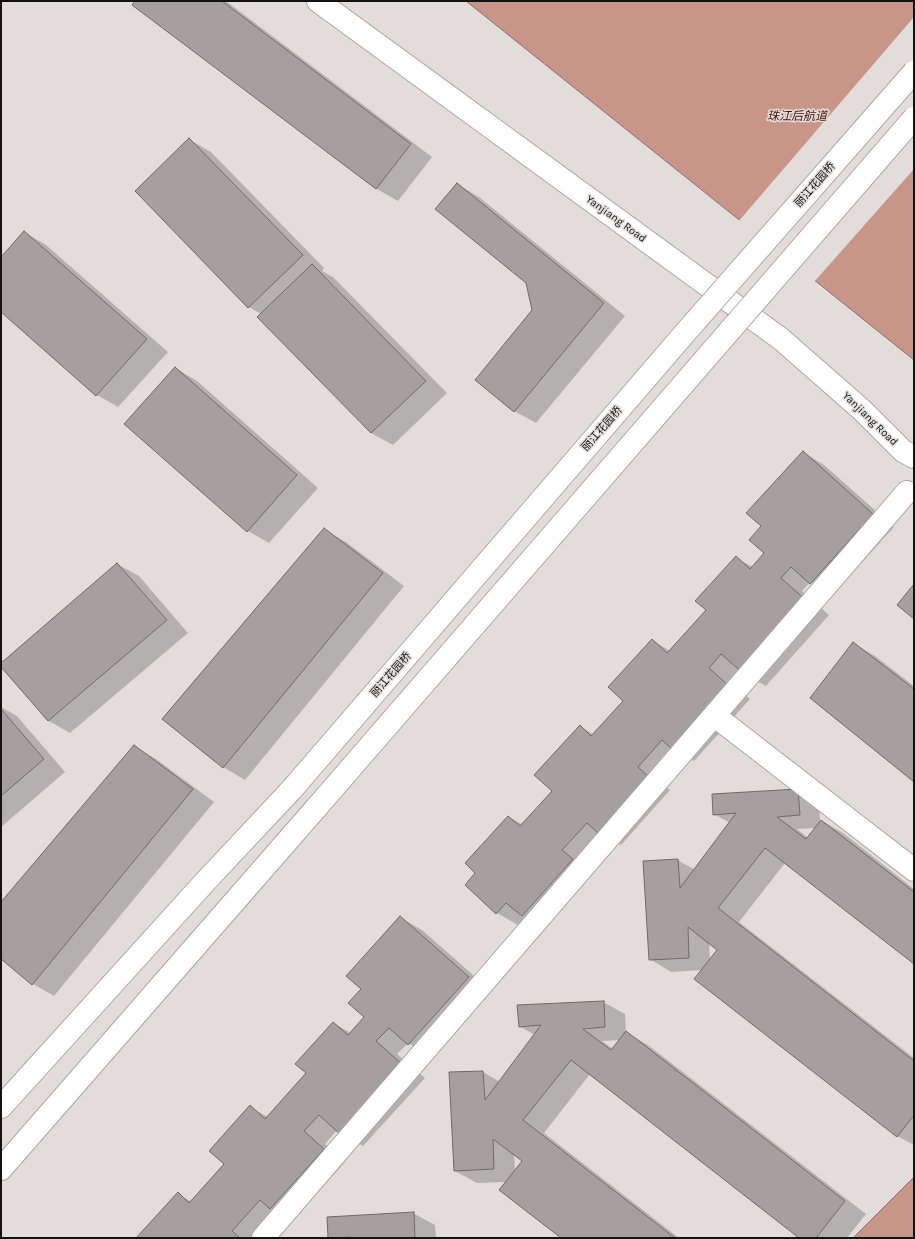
<!DOCTYPE html>
<html>
<head>
<meta charset="utf-8">
<style>
	body { margin:0 }
	#map { position:relative; width:915px; height:1239px; overflow:hidden; background:#e2dddb; font-family:Karla,sans-serif }
	canvas { display:block }
	.frame { position:absolute; inset:0; border:2px solid #141312; pointer-events:none }
</style>
</head>
<body>
<div id="map">
<canvas width="915" height="1239"></canvas>
<div class="frame"></div>
</div>
<script>
const ctx = document.querySelector('canvas').getContext('2d');
ctx.lineJoin = 'round';
function fillPath(path, color) { ctx.fillStyle = color; ctx.fill(path, 'evenodd'); }
const shape = rows => new Path2D(rows.map(r => 'M' + r).join(''));
function stroke(path, color, width, dash) { ctx.strokeStyle = color; ctx.lineWidth = width; ctx.lineCap = dash ? 'butt' : 'round'; ctx.setLineDash(dash || []); ctx.stroke(path); }
function drawText(font, color, halo, rows, align = 'center') {
  ctx.font = font + ' Karla,"Noto Sans SC",sans-serif'; ctx.lineWidth = 3; ctx.setLineDash([]); ctx.textBaseline = 'middle'; ctx.strokeStyle = halo; ctx.fillStyle = color; for (const [text, x, y, turn = 0] of rows) {
    ctx.save(); ctx.translate(x, y); ctx.rotate((+turn || 0) * Math.PI / 180); ctx.textAlign = isNaN(turn) ? turn : align; if (halo) ctx.strokeText(text, 0, 0); ctx.fillText(text, 0, 0); ctx.restore();
  }
}
const water = shape([
	[466,1,914,1,914,360,466,1],
	[914,1177,914,1238,853,1238,914,1177]
]);
const pier = shape([
	[914,17,914,169,814,282,738,222]
]);
const shadow = shape([
	[136,1,226,1,432,157,398,201,377,189,133,4],
	[190,140,211,152,324,268,322,271,333,277,447,393,393,445,371,433,261,314,249,307,136,191],
	[457,184,479,197,625,316,536,423,514,411,533,311,527,283],
	[24,232,46,245,168,352,118,407,97,395,1,311,1,259],
	[175,368,197,381,318,488,269,543,248,531],
	[803,452,824,465,894,527,832,595,810,582,802,591,829,615,766,686,744,674,730,681,750,699,694,761,682,753,658,780,670,790,621,845,607,837,583,863,593,872,544,927,526,917,518,925,497,913,477,873,509,817,523,825,553,791,580,726,594,735,625,701,652,640,670,651,707,610,736,558,753,567,765,553,762,526],
	[324,530,346,542,404,586,245,780,223,767],
	[117,564,139,576,188,633,70,733,49,721,1,666,1,664],
	[854,644,875,656,914,686,914,781],
	[1,707,17,716,65,772,1,827],
	[134,746,156,759,214,802,54,996,33,984,1,958,1,903],
	[798,790,819,803,820,820,843,833,914,889,914,963,785,863,739,922,914,1058,914,1145,897,1136,702,970,671,972,650,959,678,860,695,870,730,823,714,814],
	[816,828,808,838,797,829],
	[709,942,718,949,710,960],
	[401,918,422,930,490,990,430,1056,408,1043,397,1054,425,1078,363,1146,337,1130,325,1144,345,1162,292,1221,258,1238,138,1238,178,1194,192,1202,226,1164,250,1107,268,1117,307,1073,333,1023,351,1033,365,1017,362,989],
	[603,1002,625,1014,626,1032,648,1045,866,1214,847,1238,801,1238,590,1074,544,1133,679,1238,562,1238,507,1182,477,1183,455,1171,450,1073,483,1072,500,1082,535,1035,519,1026],
	[621,1040,613,1049,602,1041],
	[514,1154,523,1161,515,1172],
	[413,1213,435,1225,436,1238,329,1237]
]);
const building = shape([
	[135,1,222,1,411,144,376,189,132,5,135,1],
	[189,138,303,255,248,308,135,191,189,138],
	[457,183,604,303,514,412,475,380,532,310,526,283,435,209,457,183],
	[24,231,147,339,96,396,1,312,1,257,24,231],
	[312,264,426,381,371,433,257,317,312,264],
	[175,367,297,475,247,532,124,424,175,367],
	[803,451,873,514,810,584,791,567,781,578,808,602,744,674,721,654,709,668,729,686,672,749,662,740,638,767,649,777,598,833,587,823,562,850,573,859,522,916,506,903,496,914,465,885,475,873,465,863,508,816,520,826,552,791,534,775,580,725,591,736,623,701,608,687,652,639,667,653,706,610,695,601,736,556,750,569,764,553,749,540,761,526,746,513,803,451],
	[324,528,383,573,223,768,162,719,324,528],
	[117,563,167,620,48,721,1,667,1,663,117,563],
	[914,584,914,619,897,605,914,584],
	[853,642,914,689,914,782,810,698,853,642],
	[1,709,44,759,1,796,1,709],
	[134,745,193,789,32,985,1,959,1,902,134,745],
	[798,789,800,815,777,817,806,839,821,820,914,892,914,964,765,848,718,908,914,1061,914,1115,897,1137,694,979,717,950,688,927,689,958,649,960,643,861,678,859,680,888,736,813,713,815,712,794,798,789],
	[400,916,469,977,408,1045,389,1028,376,1041,404,1066,341,1135,319,1115,304,1131,324,1149,270,1209,260,1200,232,1231,240,1238,136,1238,178,1192,189,1203,224,1164,209,1151,250,1105,265,1119,306,1073,295,1064,333,1022,348,1035,364,1017,348,1003,361,989,346,976,400,916],
	[604,1001,605,1027,583,1029,611,1050,626,1031,845,1201,816,1238,799,1238,571,1060,523,1120,675,1238,561,1238,499,1190,522,1161,493,1139,494,1169,454,1171,449,1072,483,1071,485,1100,541,1025,519,1027,517,1005,604,1001],
	[414,1212,415,1238,350,1238,351,1237,328,1238,327,1217,414,1212]
]);
const street = shape([
	[715,716,914,870],
	[263,1238,907,492]
]);
const secondary = shape([
	[318,1,781,339,862,410,903,451,914,457],
	[1,1107,204,883,293,788],
	[1,1169,317,807]
]);
const secondaryBridge = shape([
	[293,788,685,333,914,72],
	[317,807,914,118]
]);
const streetNames = [
	["丽江花园桥",815,185,-49],
	["Yanjiang Road",616,219,36],
	["Yanjiang Road",870,419,44],
	["丽江花园桥",602,429,-49],
	["丽江花园桥",391,675,-49]
];
const waterNames = [
	["珠江后航道",797,117]
];
fillPath(water, '#c79688');
stroke(water, '#916f65', 1);
fillPath(pier, '#e2dddb');
fillPath(shadow, '#0003');
fillPath(building, '#a5a09f');
stroke(building, '#6e6a68', 1);
stroke(street, '#aaa5a4', 24);
stroke(secondary, '#aaa5a4', 24);
stroke(street, '#fff', 22);
stroke(secondary, '#fff', 22);
stroke(secondaryBridge, '#aaa5a4', 24, []);
stroke(secondaryBridge, '#fff', 22);
drawText('11px', '#141312', '#e2dddb', streetNames);
drawText('italic 12px', '#4e1203', '#e2dddb', waterNames);
</script>
</body>
</html>
